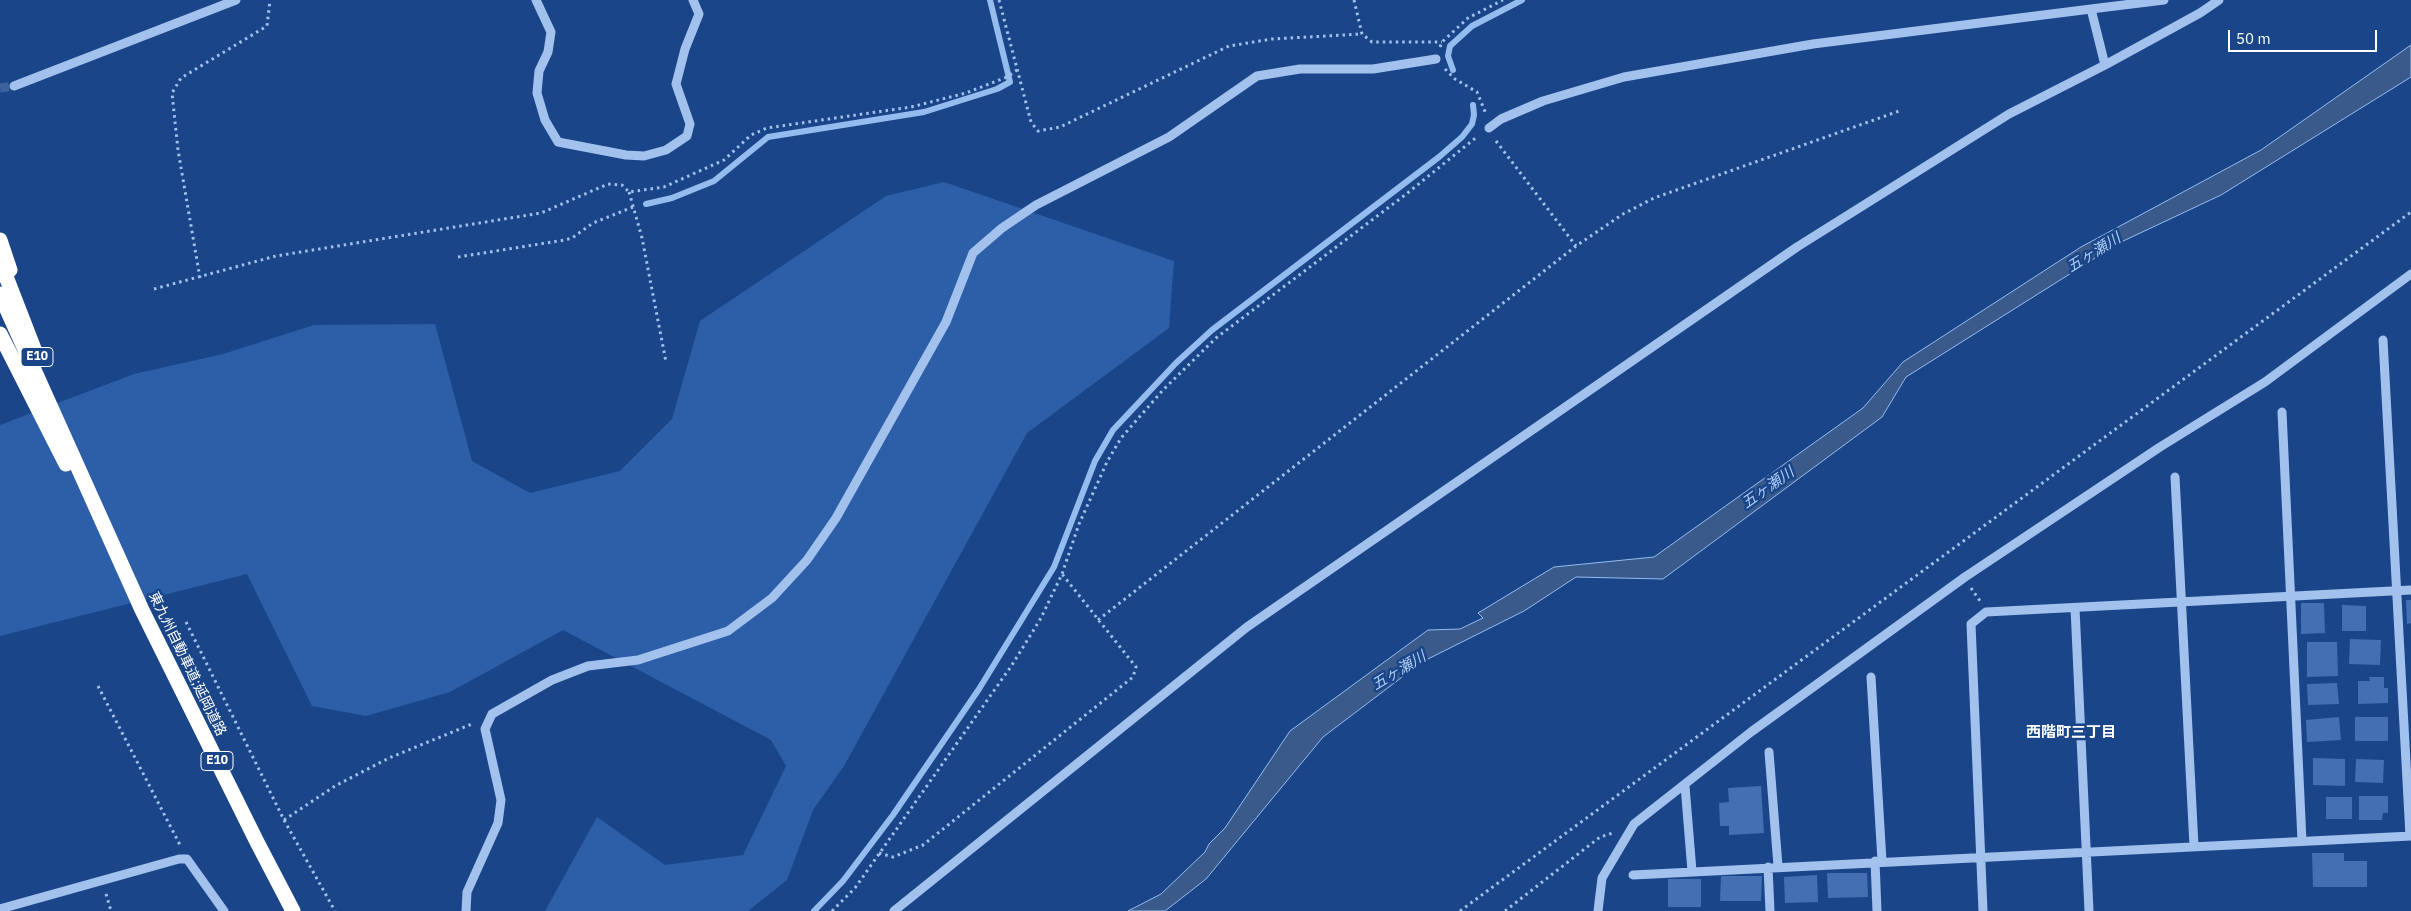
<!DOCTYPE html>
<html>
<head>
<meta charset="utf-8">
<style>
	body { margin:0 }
	#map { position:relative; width:2411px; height:911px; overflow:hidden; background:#1a4689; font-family:"IBM Plex Sans",sans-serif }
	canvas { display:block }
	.scale { position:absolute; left:2228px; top:30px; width:149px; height:22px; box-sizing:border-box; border:2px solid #fff; border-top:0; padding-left:6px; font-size:15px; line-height:18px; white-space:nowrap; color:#fff; -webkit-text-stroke:4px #1a4689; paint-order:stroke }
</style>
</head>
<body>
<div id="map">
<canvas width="2411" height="911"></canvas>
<div class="scale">50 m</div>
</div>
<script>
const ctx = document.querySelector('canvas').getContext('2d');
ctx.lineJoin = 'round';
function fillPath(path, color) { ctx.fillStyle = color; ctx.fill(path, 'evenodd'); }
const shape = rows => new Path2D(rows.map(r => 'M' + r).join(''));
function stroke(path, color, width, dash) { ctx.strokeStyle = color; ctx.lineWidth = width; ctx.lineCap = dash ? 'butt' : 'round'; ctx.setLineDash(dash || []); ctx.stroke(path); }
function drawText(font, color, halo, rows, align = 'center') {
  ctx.font = font + ' "IBM Plex Sans","Noto Sans JP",sans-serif'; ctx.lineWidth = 5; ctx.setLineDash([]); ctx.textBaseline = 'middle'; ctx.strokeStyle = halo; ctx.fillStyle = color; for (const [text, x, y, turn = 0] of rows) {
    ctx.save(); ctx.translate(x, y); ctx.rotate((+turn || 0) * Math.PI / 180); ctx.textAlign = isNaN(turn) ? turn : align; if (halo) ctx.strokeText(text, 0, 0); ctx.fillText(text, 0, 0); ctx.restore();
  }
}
const green = shape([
	[944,182,1174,261,1169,328,1027,433,844,766,813,810,787,880,748,911,545,911,597,817,665,865,743,855,786,766,771,740,563,630,450,692,366,716,312,706,247,574,0,636,0,425,134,374,223,354,314,325,435,324,472,461,530,493,620,471,672,419,700,321,886,196]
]);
const water = shape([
	[2411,45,2411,77,2221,195,2119,243,1906,377,1882,417,1663,579,1576,577,1524,611,1422,662,1323,737,1206,879,1165,911,1128,911,1161,894,1205,852,1209,844,1225,828,1290,731,1428,630,1460,629,1483,618,1478,613,1554,567,1654,557,1863,408,1903,362,2081,247,2261,150,2411,45]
]);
const stream = shape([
	[1453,70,1448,56,1450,46,1472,26,1522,0],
	[646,204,672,198,714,181,768,137,924,112,997,89,1010,82,990,0],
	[814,911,843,881,893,815,979,689,1054,567,1095,461,1113,430,1176,363,1212,330,1439,157,1462,137,1472,124,1474,115,1473,105]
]);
const building = shape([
	[2406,600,2411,600,2411,623,2407,624],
	[2301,603,2324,603,2325,633,2301,634],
	[2342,605,2366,606,2366,631,2342,631],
	[2350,639,2381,640,2380,665,2349,664],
	[2307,642,2337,642,2338,676,2307,677],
	[2369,677,2384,677,2384,688,2388,688,2388,703,2358,704,2358,681,2370,681],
	[2337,683,2339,704,2308,705,2307,684],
	[2339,717,2341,740,2307,742,2306,720],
	[2355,717,2388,717,2388,741,2355,741],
	[2313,758,2345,759,2345,786,2313,785],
	[2356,759,2384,760,2383,783,2355,782],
	[1761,786,1764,833,1729,835,1729,826,1720,826,1719,803,1729,802,1728,788],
	[2359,796,2388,796,2388,813,2383,813,2382,820,2359,820],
	[2326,797,2352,797,2352,819,2326,819],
	[2312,853,2344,853,2344,861,2367,861,2367,887,2313,887],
	[1827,873,1867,873,1868,897,1828,898],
	[1817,875,1818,902,1785,903,1784,877],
	[1721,876,1762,876,1761,901,1720,901],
	[1668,879,1701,879,1701,907,1668,907]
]);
const minorTunnel = shape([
	[0,88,14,86]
]);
const path = shape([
	[999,0,1031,122,1038,131,1060,127,1229,46,1272,39,1362,34],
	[1354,0,1362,34,1372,42,1442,42],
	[1440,47,1442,42,1468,18,1503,0],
	[1445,69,1455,79,1477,92,1486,114],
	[1496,141,1576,246],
	[629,192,642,238,666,362],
	[458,257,565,240,572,238,593,223,633,207],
	[200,278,178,150,172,93,181,78,267,26,270,0],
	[154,289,276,256,541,213,608,184,622,185,629,192,664,187,724,160,751,135,767,128,911,107,966,93,1007,77,1017,70],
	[1971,588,1980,601],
	[1098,620,1576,246,1623,214,1654,198,1902,110],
	[186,622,284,820,335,911],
	[98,686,180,845],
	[284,820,335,786,389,758,472,724],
	[879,853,893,857,923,845,1133,677,1136,667,1062,574],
	[106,894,111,911],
	[832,911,855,888,1012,665,1041,618,1062,574,1079,524,1107,462,1121,438,1163,390,1216,338,1405,195,1478,136],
	[1460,911,2411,212],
	[1505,911,1600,837,1613,833]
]);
const minor = shape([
	[536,0,551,32,548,52,539,71,537,93,545,120,558,142,626,155,644,156,666,150,687,136,690,124,676,84,685,49,699,14,693,0],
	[2091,9,2164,0],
	[14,86,236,0],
	[1489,128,1501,119,1543,101,1624,77,1813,44,2091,9,2105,65],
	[2383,340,2410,836],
	[2282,412,2302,841],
	[2175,477,2194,846],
	[2075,608,2089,911],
	[1871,677,1882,861],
	[1769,752,1778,866],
	[1685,786,1692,871],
	[1875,861,1877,911],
	[1768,867,1770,911],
	[1633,875,2411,836],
	[0,909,179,859,187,859,224,911],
	[466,911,467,892,498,823,501,800,485,729,492,714,552,680,588,666,638,660,728,631,772,598,807,560,836,518,946,322,973,253,1002,228,1036,205,1169,137,1257,76,1300,69,1373,69,1436,59],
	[894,911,1247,627,1797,247,2009,114,2105,65,2200,13,2219,0],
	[1598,911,1602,878,1634,824,1751,732,1965,577,2160,447,2265,382,2411,274],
	[1983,911,1971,624,1986,612,2411,590]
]);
const highway = shape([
	[0,240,10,270],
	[0,261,36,354],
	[0,294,142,610,257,842,293,911],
	[0,334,66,464]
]);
const shields = [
	[37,357,32],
	[217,761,32]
];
const shieldNames = [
	["E10",37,357],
	["E10",217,761]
];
const streetNames = [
	["東九州自動車道;延岡道路",187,664,64]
];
const waterNames = [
	["五ヶ瀬川",2094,253,-32],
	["五ヶ瀬川",1768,488,-35],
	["五ヶ瀬川",1399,671,-31]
];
const neighbourhoodNames = [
	["西階町三丁目",2071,733]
];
fillPath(green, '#2c5fa7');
fillPath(water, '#3a5a8c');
stroke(water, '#95bcef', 1);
stroke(stream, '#95bcef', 6);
fillPath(building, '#4270b2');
stroke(minorTunnel, '#3c629b', 9, [9, 4.5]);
stroke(path, '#a2c1ed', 3, [2.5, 4]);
stroke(minor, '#a2c1ed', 9);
stroke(highway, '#fff', 15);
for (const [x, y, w] of shields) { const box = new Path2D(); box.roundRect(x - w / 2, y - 9.5, w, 19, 4); ctx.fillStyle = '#1a4689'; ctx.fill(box); stroke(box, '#fff', 1); }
drawText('bold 12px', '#fff', null, shieldNames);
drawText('14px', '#fff', '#1a4689', streetNames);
drawText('italic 15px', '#aeccf4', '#1a4689', waterNames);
drawText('bold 15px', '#fff', '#1a4689', neighbourhoodNames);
</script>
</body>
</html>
